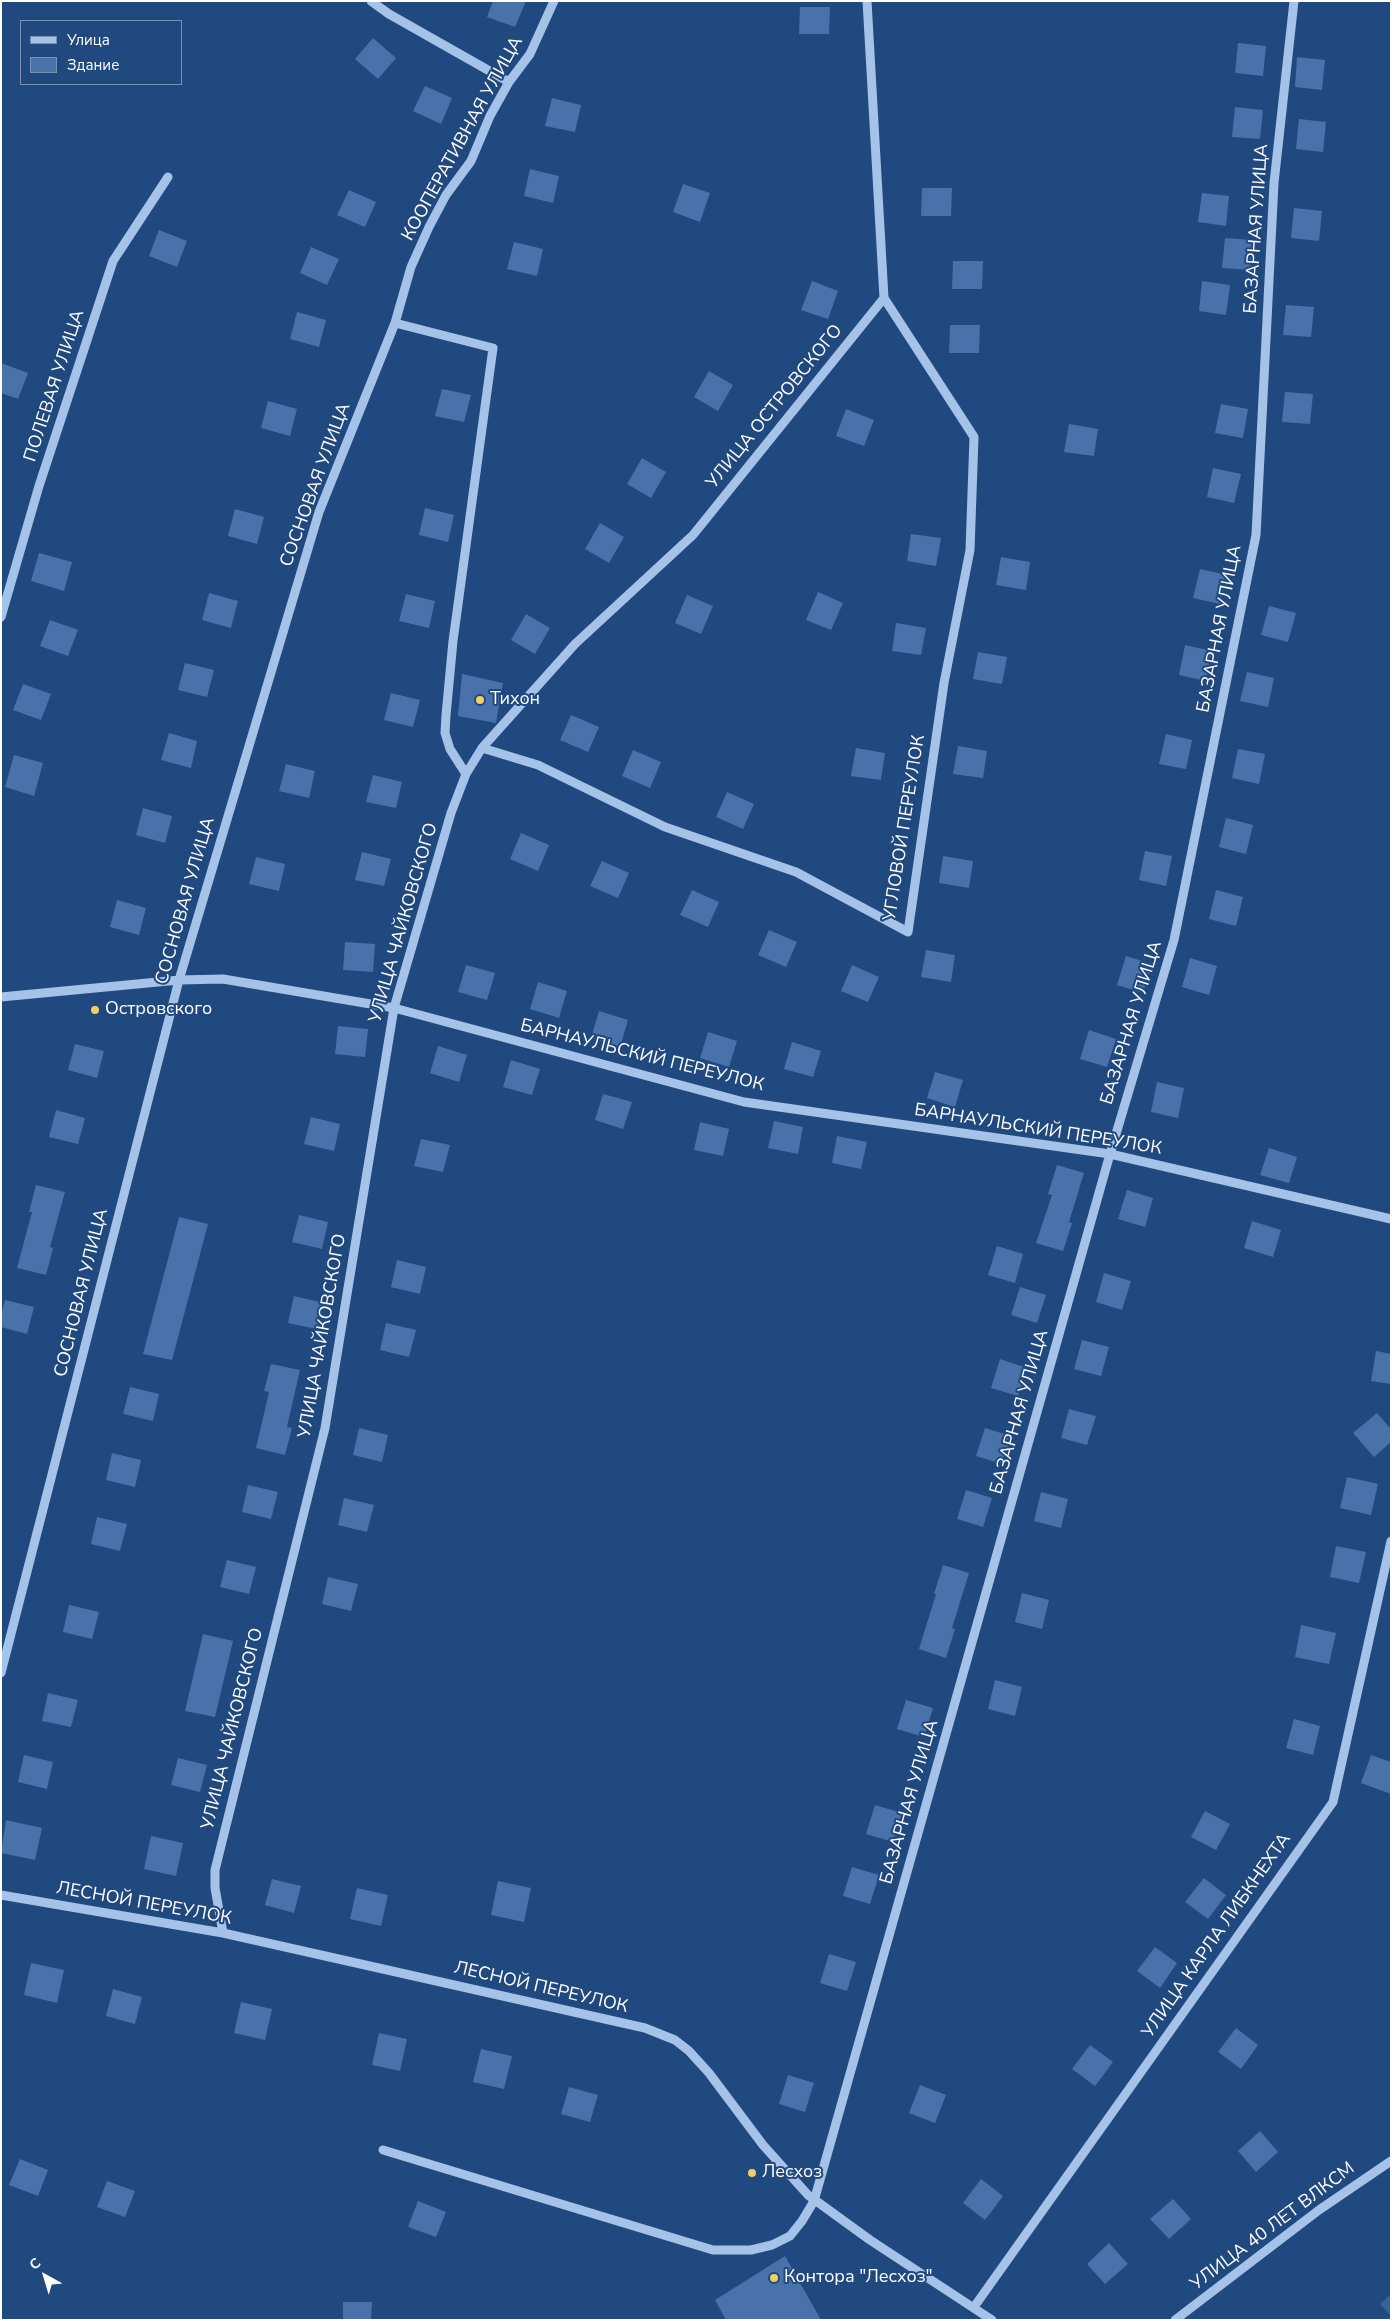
<!DOCTYPE html>
<html>
<head>
<meta charset="utf-8">
<style>
	body { margin:0 }
	#map { position:relative; width:1392px; height:2321px; overflow:hidden; background:#20497f; font-family:"Nunito Sans",sans-serif }
	canvas { display:block }
	.frame { position:absolute; inset:0; border:2px solid #fff; pointer-events:none }
	.legend { position:absolute; left:20px; top:20px; width:162px; height:65px; box-sizing:border-box; background:#20497f; border:1px solid #7992b2; margin:0; padding:6px 9px; list-style:none; font-size:15px; color:#fff }
	.legend li { display:flex; align-items:center; gap:10px; height:25px }
	.legend b { width:25px; border:1px solid #7992b2 }
	.north { position:absolute; left:20px; top:2251px; width:50px; height:50px; -webkit-text-stroke:4px #20497f; paint-order:stroke; rotate:321deg; font-size:14px; font-weight:700; line-height:20px; text-align:center; color:#fff }
	.north::after { content:''; display:block; margin:auto; width:18px; height:22px; background:#fff; clip-path:polygon(50% 0,100% 100%,50% 72%,0 100%) }
</style>
</head>
<body>
<div id="map">
<canvas width="1392" height="2321"></canvas>
<div class="frame"></div>
<ul class="legend">
<li><b style="height:6px;background:#a5c2e8"></b>Улица</li>
<li><b style="height:14px;background:#4872a9"></b>Здание</li>
</ul>
<div class="north">С</div>
</div>
<script>
const ctx = document.querySelector('canvas').getContext('2d');
ctx.lineJoin = 'round';
function fillPath(path, color) { ctx.fillStyle = color; ctx.fill(path, 'evenodd'); }
const shape = rows => new Path2D(rows.map(r => 'M' + r).join(''));
function stroke(path, color, width, dash) { ctx.strokeStyle = color; ctx.lineWidth = width; ctx.lineCap = dash ? 'butt' : 'round'; ctx.setLineDash(dash || []); ctx.stroke(path); }
function drawText(font, color, halo, rows, align = 'center') {
  ctx.font = font + ' "Nunito Sans",sans-serif'; ctx.lineWidth = 4; ctx.setLineDash([]); ctx.textBaseline = 'middle'; ctx.strokeStyle = halo; ctx.fillStyle = color; for (const [text, x, y, turn = 0] of rows) {
    ctx.save(); ctx.translate(x, y); ctx.rotate((+turn || 0) * Math.PI / 180); ctx.textAlign = isNaN(turn) ? turn : align; if (halo) ctx.strokeText(text, 0, 0); ctx.fillText(text, 0, 0); ctx.restore();
  }
}
const green = shape([
	[1391,2294,1391,2316,1380,2304]
]);
const building = shape([
	[493,1,526,1,515,27,487,17],
	[800,7,830,7,829,34,799,34],
	[373,38,396,58,378,79,355,59],
	[1238,43,1266,46,1263,76,1235,73],
	[1297,57,1325,60,1322,90,1295,87],
	[425,86,452,98,441,124,413,111],
	[552,98,581,105,575,132,545,126],
	[1235,107,1263,110,1260,139,1232,137],
	[1299,119,1326,122,1323,152,1296,149],
	[530,169,559,176,553,203,524,196],
	[683,184,710,193,700,222,673,212],
	[922,188,952,188,951,216,921,216],
	[349,190,376,202,365,227,337,215],
	[1202,193,1229,196,1226,226,1198,222],
	[1294,208,1322,211,1319,241,1291,238],
	[159,230,187,241,177,267,149,256],
	[1225,238,1253,240,1250,270,1222,268],
	[514,242,543,249,537,276,507,269],
	[311,247,339,259,327,285,300,273],
	[953,261,983,261,982,289,952,289],
	[812,281,838,291,828,319,801,310],
	[1202,281,1230,285,1226,315,1199,311],
	[1286,305,1314,307,1311,337,1283,335],
	[297,312,326,320,319,347,290,339],
	[950,325,980,325,979,353,949,353],
	[1,363,28,373,18,399,1,393],
	[709,371,733,385,718,411,694,397],
	[442,389,471,395,464,422,435,416],
	[1285,392,1313,394,1310,424,1282,422],
	[268,401,297,409,290,436,261,428],
	[1221,404,1248,409,1243,438,1215,433],
	[846,409,874,420,864,446,836,436],
	[1069,424,1098,429,1094,456,1064,452],
	[642,458,666,472,651,498,627,484],
	[1213,468,1241,474,1234,503,1207,497],
	[425,508,454,515,448,542,419,535],
	[235,509,264,517,257,544,228,536],
	[600,523,624,537,609,563,585,549],
	[911,534,941,538,936,566,907,561],
	[39,553,72,562,64,591,31,581],
	[1001,557,1030,562,1026,590,996,585],
	[1200,569,1227,575,1220,604,1193,598],
	[818,592,843,603,831,630,806,620],
	[209,593,238,601,231,628,202,620],
	[406,594,435,601,429,628,399,621],
	[687,595,713,606,701,634,675,623],
	[1269,606,1296,613,1288,642,1261,635],
	[526,614,550,628,535,654,511,640],
	[50,620,78,630,68,656,40,646],
	[896,623,926,628,921,655,892,651],
	[1185,645,1212,651,1206,681,1179,675],
	[978,652,1007,657,1002,684,973,679],
	[185,663,214,670,207,697,178,690],
	[1247,672,1274,678,1268,707,1240,701],
	[462,674,503,683,496,723,458,716],
	[23,684,51,694,41,720,13,710],
	[391,693,420,700,413,727,384,720],
	[571,715,599,727,588,752,560,740],
	[169,733,197,741,191,768,161,760],
	[1166,734,1192,740,1186,769,1159,764],
	[958,746,987,751,983,778,953,774],
	[856,748,885,753,881,780,851,776],
	[1238,749,1265,754,1259,784,1232,778],
	[633,750,661,762,650,788,622,776],
	[14,755,43,763,34,796,5,787],
	[286,764,315,771,309,798,279,791],
	[373,775,402,782,396,808,366,802],
	[727,792,754,804,743,829,716,817],
	[143,808,172,816,165,843,136,835],
	[1226,818,1253,825,1246,854,1219,847],
	[521,833,549,845,538,871,510,859],
	[1145,851,1172,856,1166,886,1139,880],
	[362,852,391,859,384,886,355,880],
	[943,856,973,861,969,888,939,883],
	[256,857,285,864,279,891,249,884],
	[602,861,629,873,618,898,590,886],
	[692,890,719,902,708,927,680,915],
	[1216,890,1243,897,1236,926,1209,919],
	[117,900,146,908,139,935,110,927],
	[769,930,797,942,786,967,758,955],
	[345,942,375,944,373,972,343,970],
	[926,950,955,955,951,982,921,977],
	[1126,956,1152,964,1143,993,1117,985],
	[1190,958,1217,966,1209,995,1182,987],
	[466,965,495,973,487,1000,458,992],
	[852,965,879,977,868,1002,841,991],
	[538,982,567,991,559,1018,530,1009],
	[599,1011,628,1020,620,1047,591,1038],
	[338,1026,368,1029,365,1057,335,1054],
	[1089,1030,1116,1039,1107,1067,1080,1059],
	[708,1032,737,1041,729,1067,700,1058],
	[792,1042,821,1051,813,1077,784,1069],
	[75,1044,104,1051,97,1078,68,1070],
	[438,1046,467,1055,459,1082,430,1073],
	[511,1060,540,1069,532,1095,503,1087],
	[935,1072,963,1080,955,1107,927,1098],
	[1157,1082,1184,1088,1178,1118,1151,1112],
	[603,1094,632,1102,623,1129,595,1120],
	[56,1110,85,1118,78,1144,49,1137],
	[311,1117,340,1124,334,1151,304,1144],
	[774,1121,803,1127,798,1154,768,1148],
	[700,1122,729,1129,723,1156,694,1150],
	[837,1136,867,1142,861,1169,832,1163],
	[421,1139,450,1145,443,1172,414,1166],
	[1269,1148,1297,1157,1289,1183,1260,1175],
	[1057,1165,1084,1173,1069,1222,1072,1223,1063,1251,1036,1243,1052,1195,1048,1194],
	[36,1185,65,1192,50,1247,53,1248,46,1275,17,1268,32,1212,29,1212],
	[1127,1190,1153,1198,1145,1227,1118,1219],
	[299,1215,328,1222,322,1249,292,1242],
	[179,1217,208,1224,172,1360,143,1354],
	[1252,1221,1281,1230,1273,1257,1244,1248],
	[997,1246,1023,1254,1015,1283,988,1275],
	[397,1260,426,1267,420,1294,391,1287],
	[1104,1273,1131,1281,1122,1310,1096,1302],
	[1020,1287,1046,1295,1037,1323,1011,1315],
	[294,1296,324,1303,317,1329,288,1323],
	[5,1300,34,1307,27,1334,1,1327,1,1315],
	[386,1323,416,1330,409,1357,380,1350],
	[1082,1340,1109,1347,1101,1376,1074,1369],
	[1376,1351,1391,1354,1391,1384,1371,1381],
	[1000,1359,1027,1368,1018,1396,991,1388],
	[271,1364,300,1370,287,1427,292,1428,285,1455,256,1448,269,1392,264,1391],
	[130,1387,159,1394,153,1421,123,1414],
	[1069,1409,1096,1416,1087,1445,1061,1438],
	[1377,1413,1391,1429,1391,1442,1374,1457,1353,1433],
	[359,1428,388,1435,382,1462,353,1455],
	[985,1428,1011,1436,1002,1464,976,1456],
	[112,1453,141,1460,135,1487,106,1480],
	[1347,1477,1378,1484,1371,1515,1340,1508],
	[248,1485,278,1492,271,1519,242,1512],
	[966,1490,992,1498,983,1527,957,1519],
	[1041,1492,1068,1499,1061,1528,1034,1521],
	[344,1498,374,1505,367,1532,338,1525],
	[97,1517,127,1524,120,1551,91,1544],
	[1336,1546,1366,1552,1359,1583,1330,1577],
	[227,1560,256,1567,249,1594,220,1587],
	[943,1565,969,1573,952,1628,955,1629,946,1658,919,1649,936,1594,934,1594],
	[328,1577,358,1584,351,1611,322,1604],
	[1022,1593,1049,1600,1042,1629,1015,1622],
	[69,1605,99,1612,92,1639,63,1632],
	[1301,1625,1336,1633,1329,1664,1295,1657],
	[203,1634,233,1641,215,1717,185,1711],
	[995,1680,1022,1687,1015,1716,988,1709],
	[48,1693,78,1700,71,1727,42,1721],
	[906,1700,933,1708,924,1737,897,1729],
	[1294,1719,1320,1726,1313,1755,1286,1748],
	[24,1755,53,1762,47,1789,18,1782],
	[1371,1755,1391,1762,1391,1794,1361,1783],
	[178,1758,207,1765,200,1792,171,1785],
	[875,1805,902,1813,893,1842,866,1834],
	[1205,1811,1230,1824,1216,1850,1191,1837],
	[6,1820,42,1828,35,1860,1,1853],
	[151,1836,183,1843,176,1876,144,1869],
	[852,1867,879,1875,870,1904,843,1896],
	[1204,1878,1226,1895,1208,1919,1185,1902],
	[272,1879,301,1886,294,1913,265,1905],
	[498,1881,531,1888,524,1922,491,1915],
	[357,1888,388,1895,381,1926,350,1919],
	[1155,1947,1177,1963,1160,1988,1137,1971],
	[829,1954,856,1962,847,1991,820,1983],
	[31,1963,64,1970,57,2003,24,1995],
	[113,1989,142,1997,135,2024,106,2016],
	[241,2002,272,2009,265,2040,234,2033],
	[1236,2028,1258,2045,1241,2069,1218,2052],
	[379,2033,407,2039,400,2071,372,2065],
	[1090,2045,1113,2062,1095,2086,1072,2069],
	[481,2049,512,2056,504,2089,473,2082],
	[788,2075,814,2083,805,2112,779,2104],
	[920,2085,946,2095,935,2123,909,2113],
	[569,2087,598,2095,590,2122,561,2114],
	[1260,2131,1278,2152,1256,2172,1238,2151],
	[20,2159,48,2170,38,2196,9,2185],
	[981,2179,1003,2196,985,2220,963,2203],
	[107,2181,135,2191,125,2217,97,2207],
	[1173,2199,1191,2219,1169,2239,1150,2219],
	[418,2201,446,2212,436,2237,408,2227],
	[1109,2243,1128,2264,1105,2284,1087,2264],
	[785,2256,821,2320,726,2320,715,2300],
	[343,2302,372,2302,371,2320,343,2320]
]);
const minor = shape([
	[371,1,389,14,509,82],
	[395,323,493,348,453,641,446,715,445,733,450,749,466,774],
	[1,617,39,486,113,261,168,177],
	[482,748,538,765,665,827,796,872,908,932,944,683,970,550,974,437,884,298],
	[1,997,179,980,223,979,394,1008,744,1102,1110,1154,1391,1219],
	[1,1673,179,980,319,512,395,323,411,267,429,227,446,195,471,161,490,116,509,82,530,54,554,1],
	[1,1895,223,1933,645,2028,675,2040,689,2051,709,2073,763,2145,808,2195,870,2240,992,2320],
	[223,1933,215,1888,215,1870,325,1428,394,1008,451,813,466,774,482,748,575,644,693,535,884,298,867,1],
	[383,2150,713,2250,751,2250,772,2245,790,2236,802,2221,814,2201,1110,1154,1174,940,1256,535,1274,183,1294,1],
	[974,2307,1333,1802,1391,1541],
	[1175,2320,1319,2210,1391,2161]
]);
const markers = [
	[480,700,5,"#f5cd65"],
	[95,1010,5,"#f5cd65"],
	[752,2173,5,"#f5cd65"],
	[774,2278,5,"#f5cd65"]
];
const streetNames = [
	["КООПЕРАТИВНАЯ УЛИЦА",463,139,-61],
	["БАЗАРНАЯ УЛИЦА",1257,229,-86],
	["ПОЛЕВАЯ УЛИЦА",55,386,-72],
	["УЛИЦА ОСТРОВСКОГО",775,407,-51],
	["СОСНОВАЯ УЛИЦА",316,485,-70],
	["БАЗАРНАЯ УЛИЦА",1220,629,-79],
	["УГЛОВОЙ ПЕРЕУЛОК",905,828,-81],
	["СОСНОВАЯ УЛИЦА",186,901,-74],
	["УЛИЦА ЧАЙКОВСКОГО",404,923,-74],
	["БАЗАРНАЯ УЛИЦА",1132,1023,-73],
	["БАРНАУЛЬСКИЙ ПЕРЕУЛОК",642,1056,14],
	["БАРНАУЛЬСКИЙ ПЕРЕУЛОК",1038,1130,9],
	["СОСНОВАЯ УЛИЦА",82,1293,-76],
	["УЛИЦА ЧАЙКОВСКОГО",323,1336,-80],
	["БАЗАРНАЯ УЛИЦА",1020,1412,-74],
	["УЛИЦА ЧАЙКОВСКОГО",233,1729,-76],
	["БАЗАРНАЯ УЛИЦА",910,1802,-74],
	["ЛЕСНОЙ ПЕРЕУЛОК",144,1904,10],
	["УЛИЦА КАРЛА ЛИБКНЕХТА",1217,1936,-55],
	["ЛЕСНОЙ ПЕРЕУЛОК",541,1988,13],
	["УЛИЦА 40 ЛЕТ ВЛКСМ",1273,2227,-37]
];
const poiNames = [
	["Тихон",490,700],
	["Островского",105,1010],
	["Лесхоз",762,2173],
	["Контора \"Лесхоз\"",784,2278]
];
fillPath(green, '#33629e');
fillPath(building, '#4872a9');
stroke(minor, '#a5c2e8', 9);
for (const [x, y, r, color] of markers) { const dot = new Path2D(); dot.arc(x, y, r, 0, 2 * Math.PI); ctx.fillStyle = color; ctx.fill(dot); stroke(dot, '#20497f', 2); }
drawText('18px', '#fff', '#20497f', streetNames);
drawText('18px', '#fff', '#20497f', poiNames, 'left');
</script>
</body>
</html>
